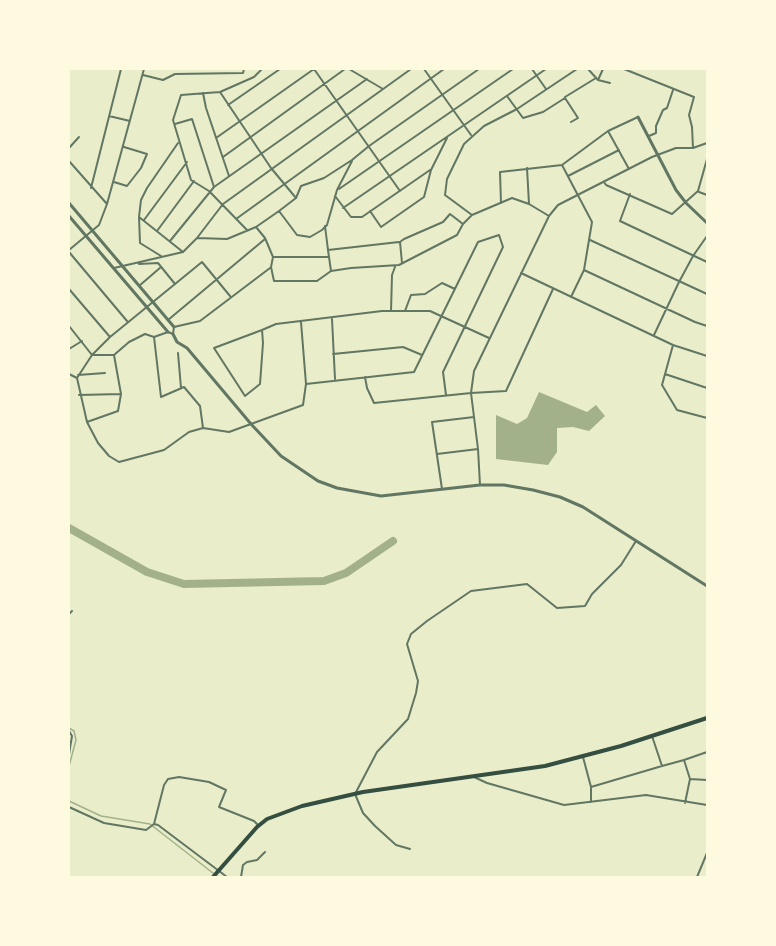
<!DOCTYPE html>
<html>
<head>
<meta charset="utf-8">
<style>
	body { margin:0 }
	#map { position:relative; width:776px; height:946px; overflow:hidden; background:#e9edc9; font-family:"Crimson Pro",serif }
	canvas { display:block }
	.frame { position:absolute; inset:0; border:70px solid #fefae0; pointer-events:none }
</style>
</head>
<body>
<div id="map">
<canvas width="776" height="946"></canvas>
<div class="frame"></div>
</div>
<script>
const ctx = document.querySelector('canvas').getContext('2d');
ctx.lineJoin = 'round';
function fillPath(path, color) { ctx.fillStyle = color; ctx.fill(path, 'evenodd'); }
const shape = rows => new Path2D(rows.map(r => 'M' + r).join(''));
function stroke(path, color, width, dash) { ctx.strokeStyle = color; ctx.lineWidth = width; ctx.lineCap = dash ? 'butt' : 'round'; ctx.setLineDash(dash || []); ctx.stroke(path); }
const water = shape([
	[539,392,587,412,596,405,605,416,589,431,573,427,557,428,557,452,548,465,496,459,496,415,517,424,527,418]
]);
const stream = shape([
	[69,728,74,731,76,740,69,766],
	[69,801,101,816,150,824,218,877]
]);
const river = shape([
	[69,528,147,572,184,584,324,581,346,573,393,541]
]);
const minor = shape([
	[314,69,400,191],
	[349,69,383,89],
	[424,69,471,135],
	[532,69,546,89],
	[588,69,598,80,610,83],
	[624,69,694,97,689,115,692,127,693,148],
	[143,75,163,80,175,74,243,73,244,69],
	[598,80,603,69],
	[220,92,271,168,296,198,279,211],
	[203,93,206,108,229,176],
	[507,96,523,118,543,112,565,98,578,118,571,122],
	[565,97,596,78],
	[228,105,280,69],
	[109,116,130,121],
	[175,124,192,119,214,187],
	[608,131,638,117],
	[649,136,656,133,656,126,663,110,667,108,673,90],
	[216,138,314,69],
	[178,143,147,188,141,200,139,217,183,252],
	[69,148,79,137],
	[223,157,345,69],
	[69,161,107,204],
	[527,168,529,204],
	[568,176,619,150],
	[114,182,127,186,141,168,147,154,124,147],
	[604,182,606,185,672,214,698,191,707,159],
	[91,188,121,69],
	[339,189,513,69],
	[699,192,707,195],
	[630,194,620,221,707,262],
	[335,196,351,217,362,217,430,170],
	[296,198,301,186,324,178,352,160,369,146,479,69],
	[501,203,500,172,562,165],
	[343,208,546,69],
	[370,211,381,227,424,197,431,170,447,138],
	[472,215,445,195,447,179,464,144,484,126,517,109,577,69],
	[139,217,140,243,161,256],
	[236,219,444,69],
	[144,220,187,162],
	[325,226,328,250],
	[256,227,265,238,273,257,271,267,274,281,317,281,331,271,351,268,399,265,457,235,463,224,472,215,512,198,529,204,549,216],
	[247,230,209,191,191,180,173,120,181,95,220,92,254,77,262,69],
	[157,231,194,181],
	[197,238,227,239,256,227,279,211,297,235,310,237,322,230,327,225,337,190,352,161],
	[590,240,707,294],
	[170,241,214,187,367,79],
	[69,250,99,225,107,204,144,69],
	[69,252,127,321],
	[273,257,329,257],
	[402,263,400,242,404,239,443,222,450,214,463,224],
	[139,264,158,263,175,284],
	[114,268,183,252,197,238,223,204,411,69],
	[584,270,695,322,707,326],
	[331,271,328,250,399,242],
	[521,273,673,345,707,356],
	[139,286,161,267],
	[69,289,110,337],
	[571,297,584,270,592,222,562,165,608,131,629,169],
	[391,311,392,275,395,267],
	[405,311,411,295,425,294,442,283,455,289],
	[332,319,335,379],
	[168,320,265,239],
	[69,326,92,355,114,355,129,342,145,334,154,337,168,332,173,334,174,327,200,321,270,268],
	[262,330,263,343,260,384,245,396,214,348,262,330,276,324,382,311,430,311,489,338],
	[654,335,679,282,693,256,707,236],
	[154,337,161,397,184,387,200,406,203,428],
	[673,345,662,385,677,410,707,418],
	[69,349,82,341],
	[178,353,181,388],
	[333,354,403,347,422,355],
	[69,374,77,378,87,422,98,443,109,456,119,462,164,450,189,432,203,428,229,432,303,405,306,384,301,322],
	[665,374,707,388],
	[78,375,105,373],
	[365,377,367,388,374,403,471,393,506,391,553,289],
	[77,378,92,355,110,337,202,262,230,296],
	[306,384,414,372,478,242,499,235,503,247,443,372,446,395],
	[79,395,121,394],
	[87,422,118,411,121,394,114,355],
	[437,454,478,449],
	[480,485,478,449,471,393,474,371,549,216,558,205,652,157,676,148,693,148,707,143],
	[442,489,432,422,474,417],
	[69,614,72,611],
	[69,731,72,736,69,754],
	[652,736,662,766,684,760,690,779,685,803],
	[583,757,591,787,591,802],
	[684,760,707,752],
	[474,777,487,783,564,805,646,795,707,805],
	[690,779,707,780],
	[591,787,662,766],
	[69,807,104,823,146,830,154,824,158,825,227,877],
	[154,824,164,785,168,779,179,777,209,782,226,790,219,807,254,821,259,826],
	[410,849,396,845,375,826,363,813,355,794,377,752,408,719,416,693,418,681,407,644,411,634,427,621,471,591,527,584,557,608,585,606,592,594,621,565,636,541],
	[241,877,243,865,247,862,257,860,265,852],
	[697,877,707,853]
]);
const tertiary = shape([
	[638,117,676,190,686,203,707,223],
	[69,203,174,327],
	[69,216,168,332],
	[173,334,177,342,187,348,251,424,281,456,318,481,337,488,381,496,480,485,504,485,533,490,560,497,583,507,707,586]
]);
const secondary = shape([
	[213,877,257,827,267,819,302,806,363,792,545,766,621,746,707,718]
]);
fillPath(water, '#a3b18a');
stroke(stream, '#a3b18a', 1.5);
stroke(river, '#a3b18a', 8);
stroke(minor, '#617663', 2);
stroke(tertiary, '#617663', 3);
stroke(secondary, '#344e41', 4);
</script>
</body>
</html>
